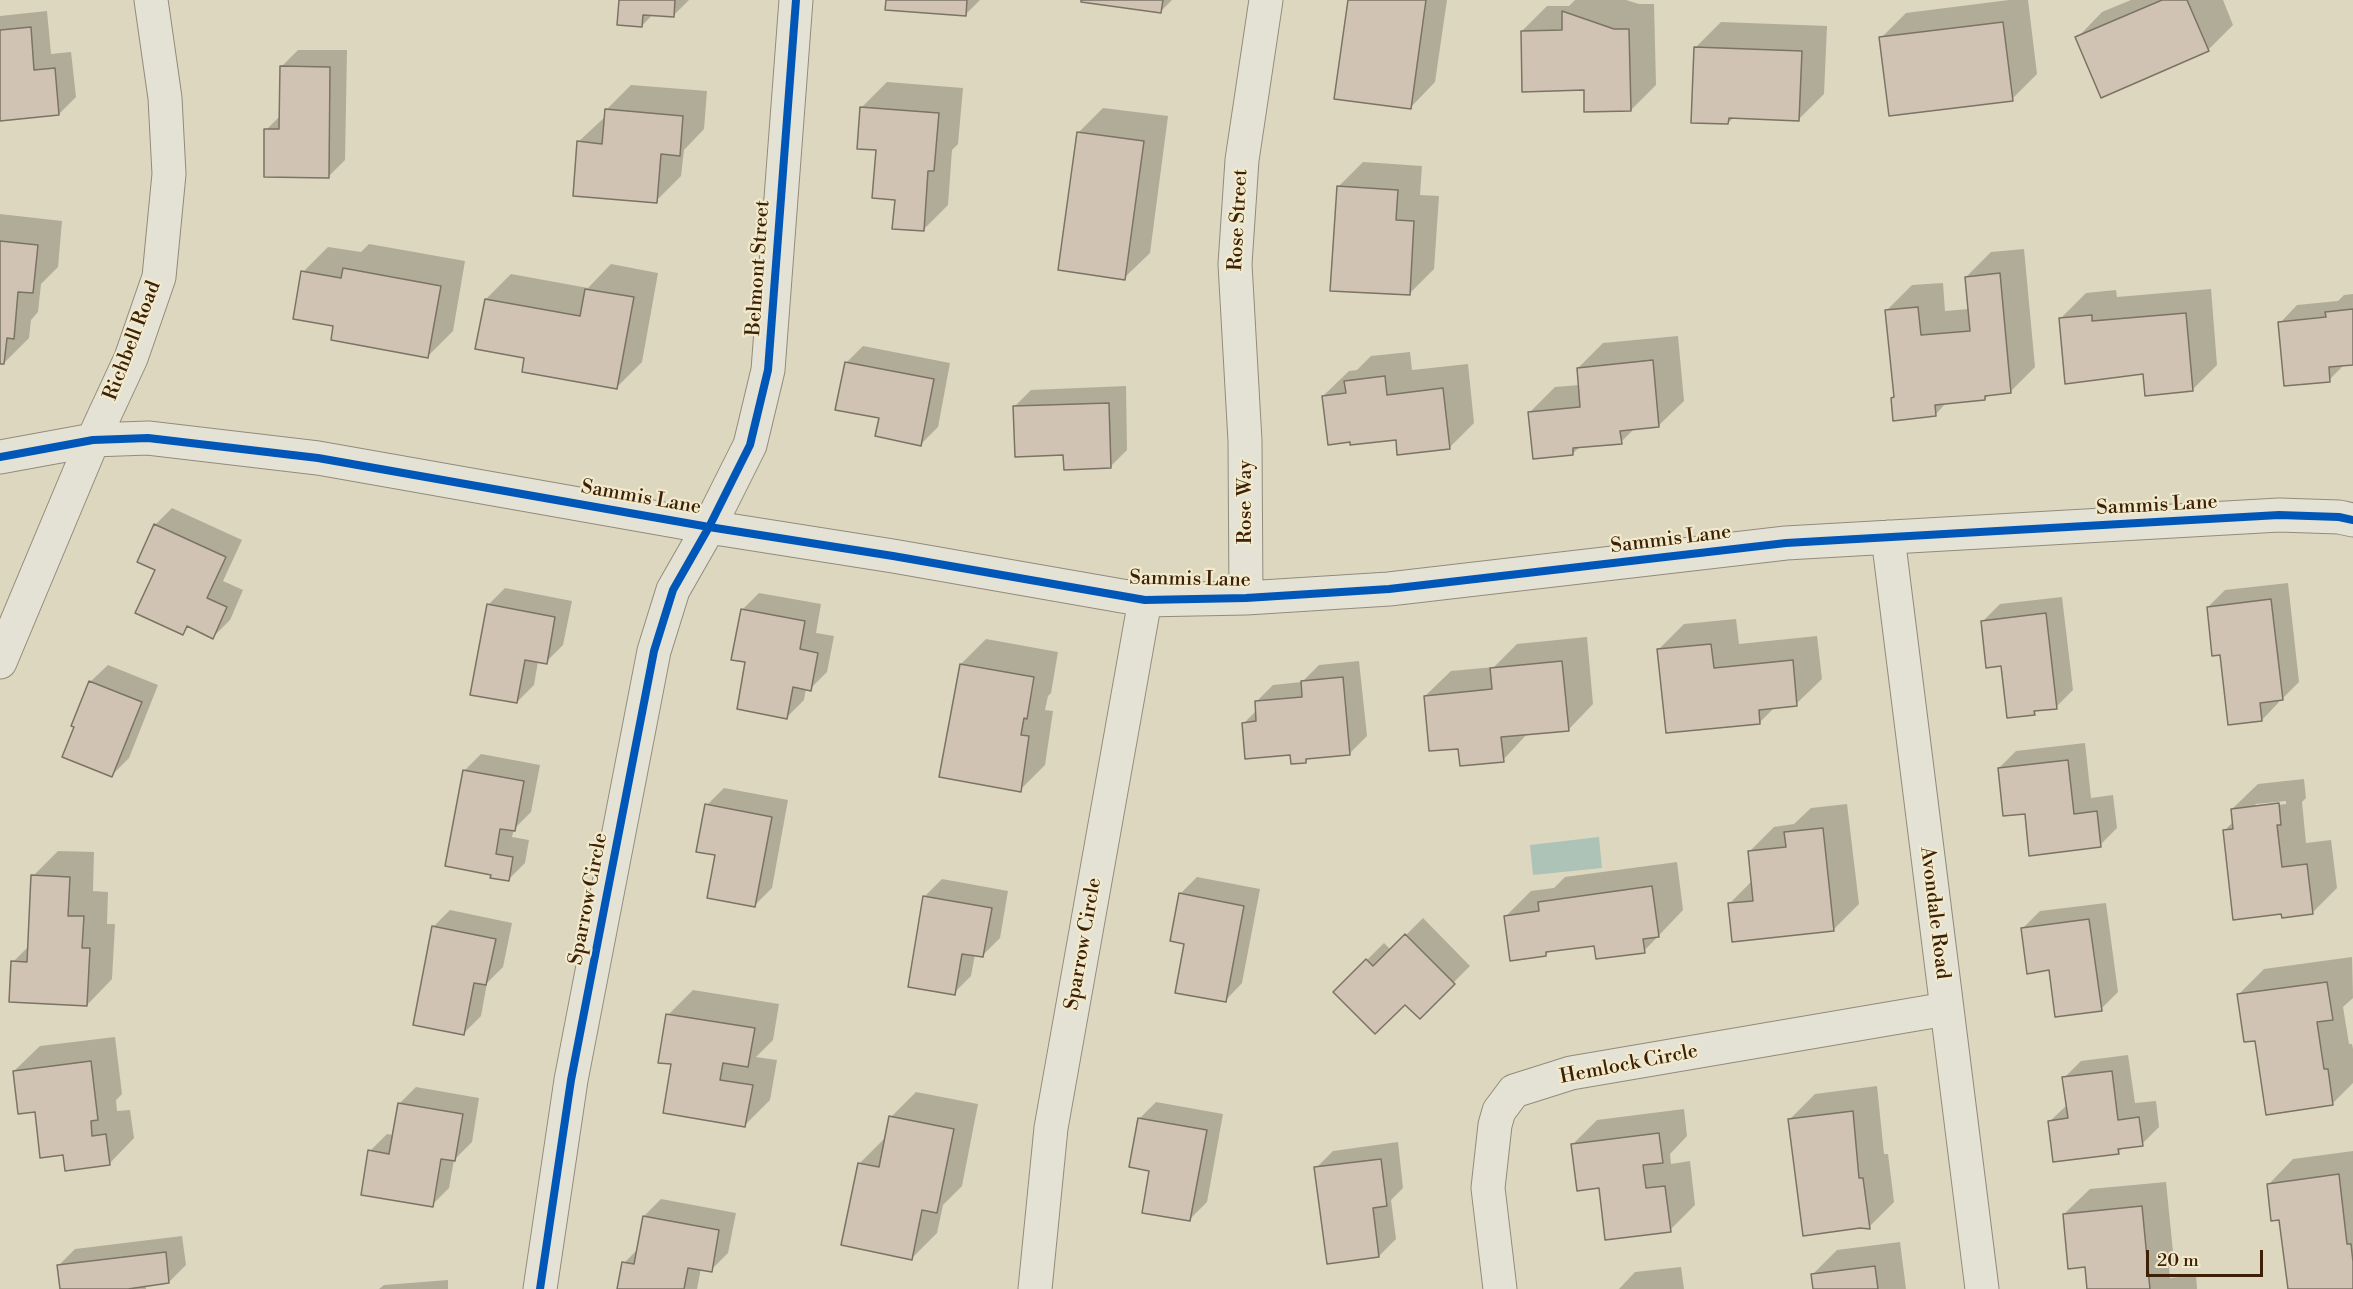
<!DOCTYPE html>
<html>
<head>
<meta charset="utf-8">
<style>
	body { margin:0 }
	#map { position:relative; width:2353px; height:1289px; overflow:hidden; background:#ddd7bf; font-family:"Libre Bodoni",serif }
	canvas { display:block }
	.scale { position:absolute; left:2146px; top:1250px; width:117px; height:27px; box-sizing:border-box; border:3px solid #3d2005; border-top:0; padding-left:8px; font-size:18px; line-height:21px; white-space:nowrap; color:#3d2005; -webkit-text-stroke:4px #f1eacd; paint-order:stroke }
</style>
</head>
<body>
<div id="map">
<canvas width="2353" height="1289"></canvas>
<div class="scale">20 m</div>
</div>
<script>
const ctx = document.querySelector('canvas').getContext('2d');
ctx.lineJoin = 'round';
function fillPath(path, color) { ctx.fillStyle = color; ctx.fill(path, 'evenodd'); }
const shape = rows => new Path2D(rows.map(r => 'M' + r).join(''));
function stroke(path, color, width, dash) { ctx.strokeStyle = color; ctx.lineWidth = width; ctx.lineCap = dash ? 'butt' : 'round'; ctx.setLineDash(dash || []); ctx.stroke(path); }
function drawText(font, color, halo, rows, align = 'center') {
  ctx.font = font + ' "Libre Bodoni",serif'; ctx.lineWidth = 4.5; ctx.setLineDash([]); ctx.textBaseline = 'middle'; ctx.strokeStyle = halo; ctx.fillStyle = color; for (const [text, x, y, turn = 0] of rows) {
    ctx.save(); ctx.translate(x, y); ctx.rotate((+turn || 0) * Math.PI / 180); ctx.textAlign = isNaN(turn) ? turn : align; if (halo) ctx.strokeText(text, 0, 0); ctx.fillText(text, 0, 0); ctx.restore();
  }
}
const water = shape([
	[1599,837,1602,868,1533,875,1530,845]
]);
const shadow = shape([
	[621,0,689,0,673,16,653,14,642,26],
	[887,0,980,0,965,15],
	[1083,0,1172,0,1161,11],
	[1349,0,1447,0,1435,82,1410,108],
	[1575,0,1626,0,1639,4,1654,4,1656,85,1631,110,1585,89,1522,31,1547,6,1569,6],
	[2009,0,2028,0,2037,74,2012,99,1881,38,1906,13],
	[2131,0,2223,0,2233,25,2208,50,2077,38,2102,12],
	[47,11,51,54,71,52,76,97,59,114,0,119,0,16],
	[1721,22,1827,26,1824,94,1799,119,1734,117,1728,123,1696,47],
	[298,50,347,50,345,160,328,177,266,130,281,115,281,67],
	[887,82,963,88,958,144,952,150,948,205,923,230,896,199,862,107],
	[631,85,707,91,704,129,684,150,681,176,656,201,578,142,605,117,606,110],
	[1103,108,1168,116,1150,253,1124,278,1078,133],
	[1363,162,1422,166,1420,195,1439,196,1434,269,1409,294,1338,187],
	[0,214,62,221,58,267,41,284,38,312,31,320,29,338,4,363,0,362],
	[369,244,465,261,453,331,428,356,335,325,303,272,328,247,361,252],
	[2024,249,2035,367,2010,392,1989,394,1985,399,1947,402,1935,415,1893,398,1895,396,1887,310,1912,285,1943,283,1945,311,1969,309,1966,277,1991,252],
	[611,264,658,273,642,362,617,387,526,357,486,299,511,274,588,288],
	[2211,289,2217,365,2192,390,2145,373,2061,318,2086,293,2116,290,2117,297],
	[2353,294,2353,363,2345,364,2329,380,2280,323,2297,305,2338,301,2344,295],
	[1678,336,1684,401,1658,426,1635,428,1621,442,1581,446,1572,454,1530,412,1555,387,1580,385,1578,368,1603,343],
	[863,346,950,363,938,427,921,444,846,363],
	[1410,352,1412,370,1468,364,1474,423,1449,448,1397,438,1323,396,1349,371,1357,370,1371,356],
	[1126,386,1127,450,1110,467,1065,454,1014,407,1031,390],
	[172,508,242,540,223,581,243,590,230,620,213,637,189,626,182,633,157,570,155,525],
	[2288,583,2299,682,2282,699,2278,699,2279,702,2262,720,2222,654,2208,607,2225,590],
	[505,588,572,601,563,645,546,662,538,661,534,685,517,702,488,605],
	[759,593,821,604,816,633,834,636,827,672,810,689,806,688,804,700,787,717,747,661,742,610],
	[2062,597,2073,690,2056,707,2038,709,2034,713,2003,664,1983,621,2000,604],
	[1736,619,1739,644,1817,636,1822,679,1796,704,1776,706,1759,723,1659,649,1684,624],
	[1587,637,1593,704,1568,730,1528,733,1503,760,1459,747,1425,696,1451,671,1494,667,1517,644],
	[986,639,1058,652,1051,693,1048,696,1045,710,1053,711,1045,765,1020,790,961,664],
	[1359,661,1367,736,1350,753,1310,757,1305,761,1243,724,1257,710,1256,702,1273,685,1302,682,1319,665],
	[108,665,158,685,129,758,112,775,90,682],
	[2085,743,2091,798,2113,795,2117,828,2100,845,2026,812,1999,768,2016,751],
	[481,754,540,765,531,812,514,829,512,837,529,840,525,863,508,880,492,877,464,771],
	[2304,779,2306,798,2302,802,2306,843,2331,840,2337,888,2312,913,2224,831,2234,821,2232,809,2258,784],
	[2286,801,2286,804,2252,808,2256,804],
	[724,788,788,800,772,888,755,905,717,854,707,805],
	[1847,804,1859,904,1834,929,1729,904,1752,881,1749,852,1774,827,1794,824,1811,808],
	[58,851,94,852,93,891,108,892,107,924,115,924,112,979,87,1005,13,962,30,945,33,876],
	[1677,862,1683,910,1644,951,1595,944,1550,950,1545,955,1506,916,1531,891,1554,888,1565,877],
	[1197,877,1260,889,1242,983,1225,1001,1186,943,1180,894],
	[942,879,1008,891,1000,938,983,955,975,954,971,976,954,993,925,896],
	[2106,903,2118,992,2101,1009,2023,928,2040,911],
	[450,910,512,923,503,967,487,983,481,1016,464,1033,433,927],
	[1423,918,1470,966,1419,1017,1405,1003,1335,992,1384,943,1391,950],
	[2352,957,2353,998,2343,1007,2349,1044,2352,1044,2353,1049,2353,1083,2332,1104,2257,1039,2239,994,2264,969],
	[693,990,779,1004,773,1040,756,1057,777,1060,770,1100,745,1125,673,1063,668,1015],
	[115,1037,122,1094,116,1100,117,1111,130,1110,134,1138,109,1164,65,1153,36,1110,14,1071,40,1046],
	[2128,1055,2135,1103,2156,1101,2159,1127,2142,1144,2124,1147,2118,1152,2049,1122,2067,1105,2064,1078,2081,1061],
	[1877,1086,1884,1154,1888,1154,1894,1202,1869,1227,1790,1119,1815,1094],
	[416,1087,479,1098,472,1142,454,1160,449,1188,432,1205,370,1151,387,1134,394,1135,399,1104],
	[916,1092,978,1104,962,1186,943,1205,937,1233,912,1258,860,1163,885,1138,891,1117],
	[1156,1102,1223,1114,1207,1202,1189,1220,1151,1170,1139,1119],
	[1684,1109,1687,1136,1670,1154,1671,1164,1690,1161,1695,1205,1670,1230,1600,1187,1572,1145,1597,1120],
	[1398,1142,1403,1188,1391,1200,1396,1239,1379,1256,1316,1168,1333,1151],
	[2353,1151,2353,1289,2290,1289,2280,1218,2268,1185,2293,1159],
	[2166,1182,2174,1262,2169,1268,2170,1278,2196,1275,2197,1289,2088,1289,2086,1265,2064,1214,2090,1189],
	[661,1199,736,1213,728,1253,711,1270,701,1268,697,1289,618,1289,624,1263,638,1249,644,1216],
	[182,1236,186,1265,169,1282,146,1285,146,1289,77,1289,58,1266,75,1249],
	[1900,1242,1906,1289,1814,1289,1812,1275,1837,1250],
	[1681,1267,1684,1289,1619,1289,1635,1272],
	[448,1280,448,1289,379,1289,384,1285]
]);
const building = shape([
	[619,0,675,0,674,17,643,15,642,27,617,25,619,0],
	[886,0,967,0,966,16,885,10,886,0],
	[1081,0,1163,0,1161,13,1081,2,1081,0],
	[1348,0,1426,0,1411,109,1334,99,1348,0],
	[2162,0,2187,0,2209,51,2101,98,2075,37,2162,0],
	[1562,11,1614,29,1629,29,1631,111,1584,112,1584,90,1522,92,1521,31,1562,30,1562,11],
	[2003,22,2013,101,1889,116,1879,37,2003,22],
	[31,27,34,70,55,68,59,115,0,121,0,30,31,27],
	[1694,47,1802,51,1799,121,1729,118,1728,124,1691,123,1694,47],
	[280,66,330,67,329,178,264,177,264,129,279,129,280,66],
	[860,107,939,113,934,171,928,171,924,231,892,229,895,200,872,198,876,150,857,149,860,107],
	[605,109,683,116,680,156,661,154,657,203,573,196,577,141,602,144,605,109],
	[1077,132,1144,141,1125,280,1058,270,1077,132],
	[1337,186,1398,190,1396,220,1414,221,1410,295,1330,291,1337,186],
	[0,241,38,245,33,293,18,292,14,339,7,338,4,364,0,364,0,241],
	[343,268,441,286,428,358,331,340,333,326,293,319,301,271,341,278,343,268],
	[2000,273,2011,393,1985,396,1985,400,1935,405,1936,416,1893,421,1891,398,1894,397,1885,310,1918,307,1921,335,1970,331,1965,277,2000,273],
	[585,289,634,297,617,389,522,372,524,358,475,349,485,299,580,316,585,289],
	[2353,309,2353,365,2329,367,2330,382,2284,386,2278,322,2326,317,2325,312,2353,309],
	[2186,313,2193,391,2145,396,2143,374,2065,384,2059,318,2092,315,2092,321,2186,313],
	[1653,360,1659,427,1620,431,1622,444,1573,448,1573,455,1533,459,1528,412,1580,407,1577,368,1653,360],
	[845,362,934,379,921,446,875,436,879,418,835,410,845,362],
	[1385,376,1387,395,1443,388,1450,449,1397,455,1396,440,1350,445,1350,442,1328,445,1322,396,1346,393,1344,381,1385,376],
	[1109,403,1111,468,1064,470,1063,455,1015,457,1013,406,1109,403],
	[154,524,226,557,207,598,227,607,213,639,187,626,183,635,135,613,155,570,137,562,154,524],
	[2271,599,2283,700,2260,703,2262,721,2228,725,2220,655,2212,656,2207,607,2271,599],
	[487,604,555,617,547,664,525,660,517,703,470,695,487,604],
	[741,609,805,621,800,649,818,653,811,691,793,687,787,719,737,709,745,662,731,660,741,609],
	[2046,613,2057,709,2034,711,2035,715,2007,718,2001,666,1986,668,1981,621,2046,613],
	[1711,644,1714,668,1793,660,1797,706,1759,710,1760,724,1666,733,1657,649,1711,644],
	[1562,661,1569,731,1501,737,1504,762,1460,766,1458,749,1429,751,1424,696,1492,689,1490,668,1562,661],
	[960,664,1034,677,1027,719,1024,718,1021,735,1029,736,1021,792,939,777,960,664],
	[1343,677,1350,755,1306,759,1306,763,1291,764,1290,755,1245,759,1242,723,1256,721,1255,701,1302,697,1301,681,1343,677],
	[89,681,142,702,112,777,62,757,74,727,71,726,89,681],
	[2068,760,2074,814,2097,811,2101,847,2029,856,2025,814,2003,816,1998,768,2068,760],
	[463,770,524,781,515,831,500,829,496,854,513,857,509,881,490,878,491,875,445,866,463,770],
	[2279,803,2281,825,2277,825,2282,867,2307,864,2313,914,2282,918,2281,914,2233,920,2223,830,2233,829,2231,809,2279,803],
	[705,804,772,817,755,907,707,898,715,855,696,852,705,804],
	[1823,828,1834,931,1732,942,1728,903,1753,901,1748,851,1786,847,1784,832,1823,828],
	[31,875,70,877,68,916,84,916,82,948,90,948,87,1006,9,1002,11,961,27,962,31,875],
	[1652,886,1659,937,1643,939,1645,953,1596,959,1594,946,1546,952,1546,956,1510,961,1504,916,1539,911,1538,902,1652,886],
	[1179,893,1244,906,1226,1002,1175,993,1184,944,1170,941,1179,893],
	[923,896,992,908,983,957,962,954,955,995,908,987,923,896],
	[2089,919,2102,1011,2055,1017,2049,970,2027,974,2021,928,2089,919],
	[432,926,496,939,486,985,474,983,464,1035,413,1025,432,926],
	[1405,934,1455,984,1420,1019,1405,1005,1375,1034,1333,992,1366,959,1373,966,1405,934],
	[2327,982,2333,1020,2317,1022,2324,1069,2328,1069,2333,1105,2266,1115,2255,1041,2244,1042,2237,994,2327,982],
	[666,1014,755,1028,748,1067,723,1063,720,1080,753,1085,745,1127,663,1113,671,1064,658,1063,666,1014],
	[91,1061,98,1120,91,1121,92,1136,106,1134,110,1165,65,1171,63,1155,40,1158,35,1112,18,1114,13,1071,91,1061],
	[2112,1071,2118,1120,2139,1117,2143,1146,2118,1149,2119,1154,2053,1162,2048,1121,2068,1118,2062,1077,2112,1071],
	[398,1103,463,1114,455,1161,441,1159,433,1207,361,1195,368,1150,389,1154,398,1103],
	[1853,1111,1859,1178,1863,1178,1870,1229,1860,1228,1803,1236,1788,1119,1853,1111],
	[889,1116,954,1129,937,1213,922,1210,912,1260,841,1245,858,1163,879,1167,889,1116],
	[1138,1118,1207,1130,1190,1221,1142,1213,1149,1171,1129,1167,1138,1118],
	[1659,1133,1663,1163,1643,1165,1646,1188,1665,1186,1671,1232,1605,1240,1599,1188,1577,1191,1571,1144,1659,1133],
	[1381,1159,1387,1206,1373,1208,1379,1257,1327,1264,1314,1167,1381,1159],
	[2339,1174,2347,1244,2351,1244,2353,1262,2353,1289,2288,1289,2279,1220,2271,1221,2267,1184,2339,1174],
	[2142,1206,2150,1289,2087,1289,2085,1267,2068,1269,2063,1214,2142,1206],
	[643,1216,719,1230,712,1272,688,1268,684,1289,617,1289,622,1262,634,1264,643,1216],
	[166,1252,169,1283,128,1289,60,1289,57,1265,166,1252],
	[1875,1266,1878,1289,1813,1289,1811,1274,1875,1266]
]);
const minor = shape([
	[0,457,93,440,148,438,318,458,709,527,893,556,1145,600,1246,598,1389,589,1786,543,2279,515,2339,517,2353,520],
	[1888,537,1982,1289],
	[1246,598,1245,441,1235,264,1242,160,1266,0],
	[0,662,93,440,131,358,159,277,169,174,165,98,151,0],
	[540,1289,571,1080,654,651,673,590,709,527,750,445,768,370,796,0],
	[1035,1289,1051,1128,1145,600],
	[1500,1289,1488,1188,1495,1125,1499,1111,1514,1091,1571,1073,1946,1009]
]);
const cycleway = shape([
	[0,457,93,440,148,438,318,458,709,527,893,556,1145,600,1246,598,1389,589,1786,543,2279,515,2339,517,2353,520],
	[540,1289,571,1080,654,651,673,590,709,527,750,445,768,370,796,0]
]);
const streetNames = [
	["Rose Street",1239,220,-87],
	["Belmont Street",759,268,-86],
	["Richbell Road",133,341,-69],
	["Sammis Lane",641,498,10],
	["Rose Way",1246,502,-90],
	["Sammis Lane",2157,506,-3],
	["Sammis Lane",1671,540,-7],
	["Sammis Lane",1190,580,1],
	["Sparrow Circle",589,899,-79],
	["Avondale Road",1934,913,83],
	["Sparrow Circle",1084,944,-80],
	["Hemlock Circle",1629,1065,-11]
];
fillPath(water, '#aec3b7');
fillPath(shadow, '#0003');
fillPath(building, '#d1c3b4');
stroke(building, '#7b7363', 1.5);
stroke(minor, '#938b7a', 35);
stroke(minor, '#e4e1d5', 33);
stroke(cycleway, '#0057b8', 8);
drawText('20px', '#3d2005', '#f1eacd', streetNames);
</script>
</body>
</html>
